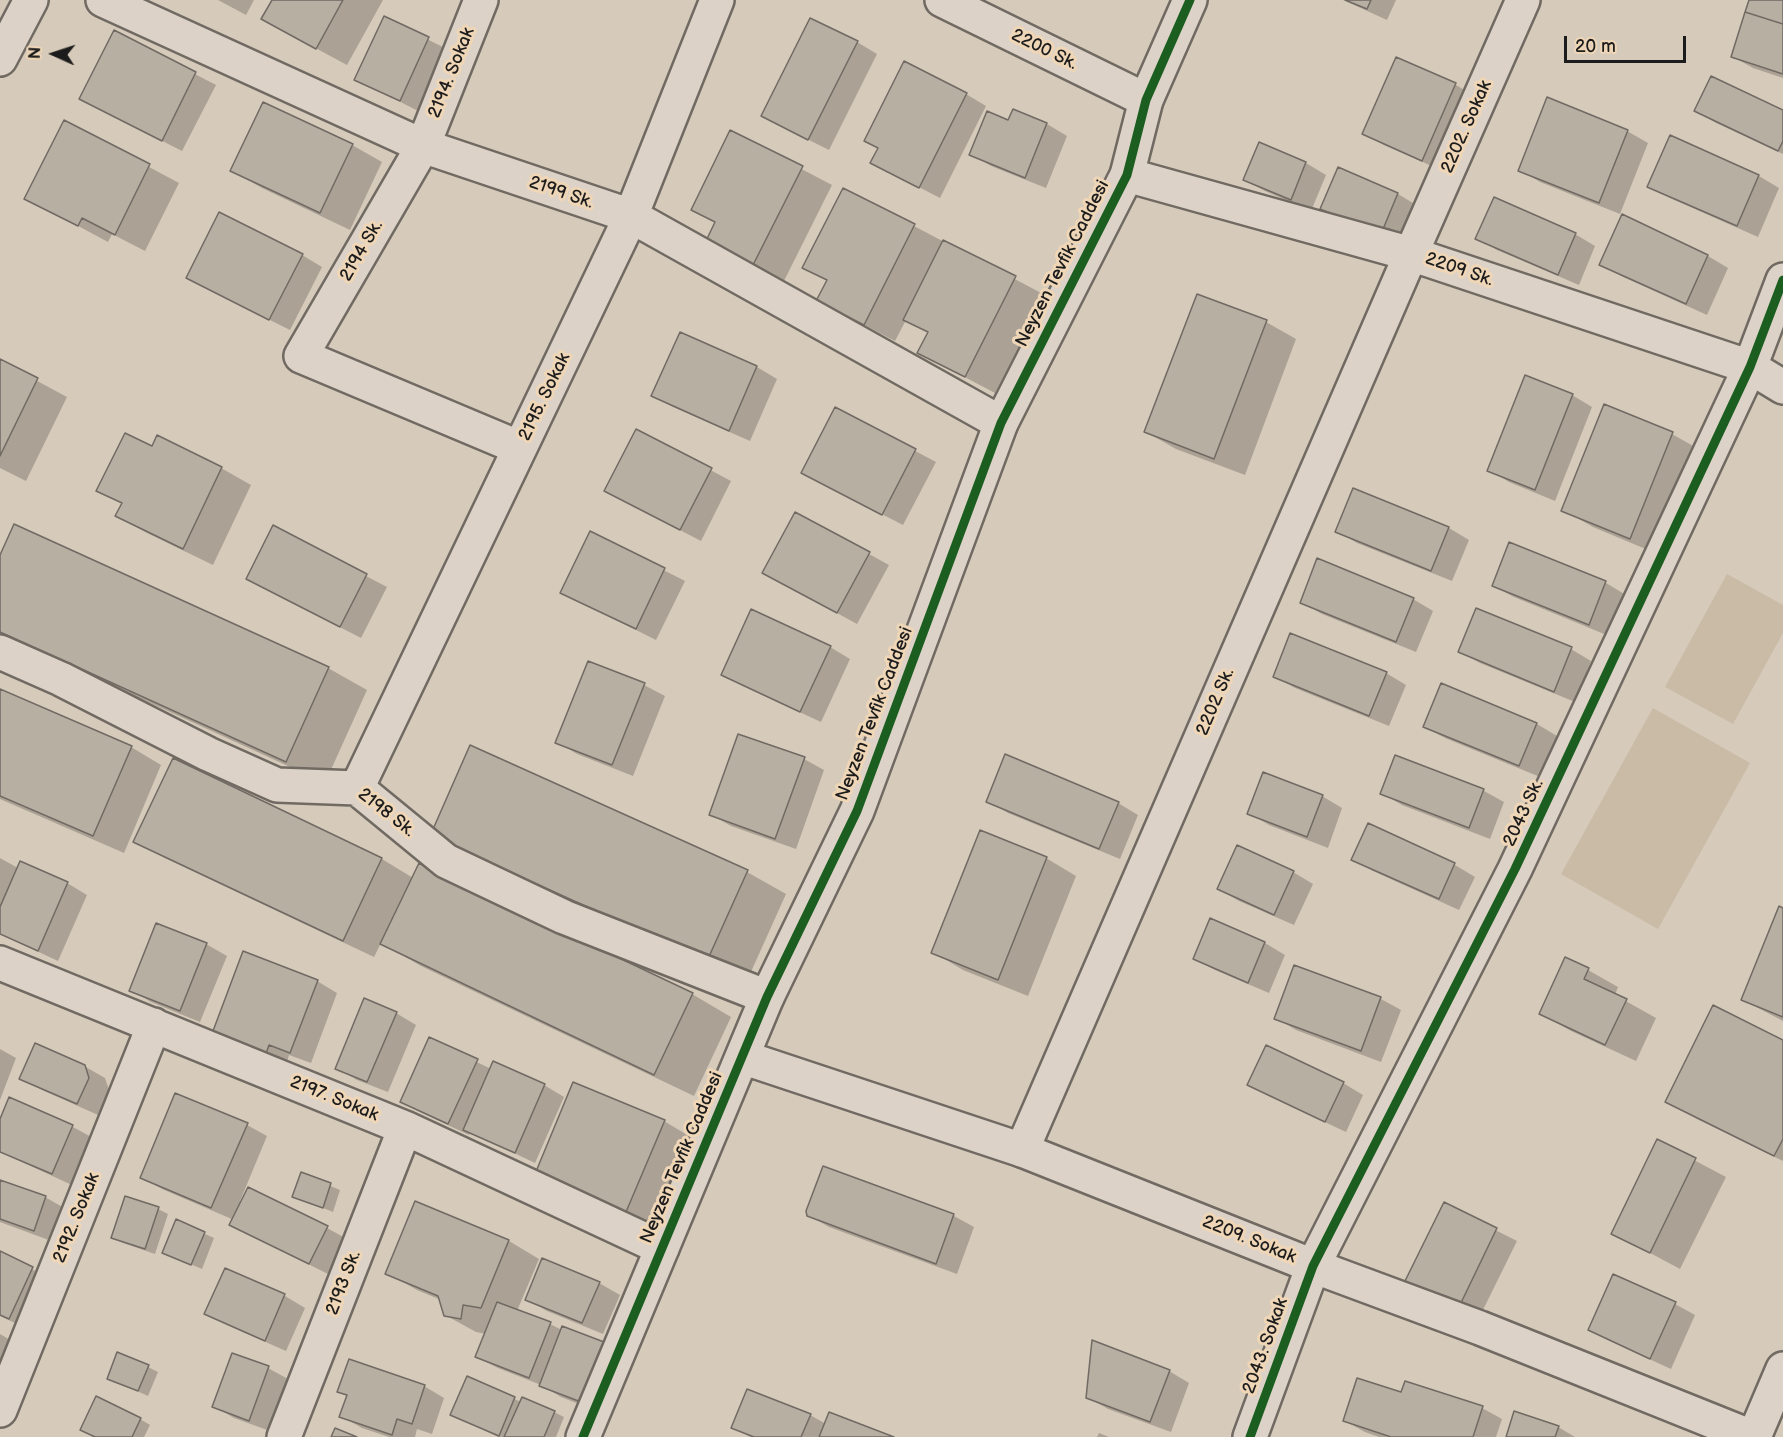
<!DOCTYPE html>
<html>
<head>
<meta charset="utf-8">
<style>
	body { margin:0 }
	#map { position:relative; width:1783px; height:1437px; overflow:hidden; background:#d6caba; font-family:"Balsamiq Sans",sans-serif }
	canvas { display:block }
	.north { position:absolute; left:24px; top:24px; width:60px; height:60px; -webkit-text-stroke:4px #efd6b7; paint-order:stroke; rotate:273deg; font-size:16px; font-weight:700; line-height:24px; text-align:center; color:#1c1c1c }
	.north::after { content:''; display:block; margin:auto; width:21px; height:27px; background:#1c1c1c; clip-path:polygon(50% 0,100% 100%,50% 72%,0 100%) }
	.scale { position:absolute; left:1564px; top:36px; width:122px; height:27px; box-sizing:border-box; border:3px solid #1c1c1c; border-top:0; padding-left:8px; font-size:18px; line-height:21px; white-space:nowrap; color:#1c1c1c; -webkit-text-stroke:4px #efd6b7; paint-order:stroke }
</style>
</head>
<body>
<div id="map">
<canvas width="1783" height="1437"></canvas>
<div class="north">N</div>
<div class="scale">20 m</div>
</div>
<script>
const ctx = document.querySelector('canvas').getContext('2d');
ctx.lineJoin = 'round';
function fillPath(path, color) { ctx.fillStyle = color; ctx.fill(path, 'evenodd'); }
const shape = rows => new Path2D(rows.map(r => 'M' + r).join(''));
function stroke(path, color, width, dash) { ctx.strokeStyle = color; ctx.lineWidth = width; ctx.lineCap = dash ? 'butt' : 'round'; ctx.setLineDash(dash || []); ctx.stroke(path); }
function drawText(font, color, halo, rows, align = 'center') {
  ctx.font = font + ' "Balsamiq Sans",sans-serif'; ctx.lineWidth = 6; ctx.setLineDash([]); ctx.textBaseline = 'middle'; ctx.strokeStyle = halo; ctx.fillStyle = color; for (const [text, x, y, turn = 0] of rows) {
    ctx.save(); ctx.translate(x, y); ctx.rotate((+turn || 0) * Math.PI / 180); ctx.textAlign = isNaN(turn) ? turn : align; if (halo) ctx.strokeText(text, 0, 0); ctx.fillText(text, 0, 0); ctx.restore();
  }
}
const green = shape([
	[1727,574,1783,605,1783,633,1733,724,1665,687],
	[1653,708,1750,763,1658,929,1561,874]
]);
const shadow = shape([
	[218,0,254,0,246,15],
	[274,0,383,0,347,65,293,36],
	[1343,0,1396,0,1387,20],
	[1750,0,1783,0,1783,78,1753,68,1733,57],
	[384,18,449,50,420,112,356,79],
	[114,32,216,85,182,151,101,110],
	[857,42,877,54,829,150,783,127],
	[1397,59,1456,85,1476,97,1443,171,1384,145,1364,133],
	[966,94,986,106,940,198,872,163,879,148],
	[1014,111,1047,124,1067,136,1046,188,991,166,971,154,1009,122],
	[1696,111,1783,112,1783,154,1716,123],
	[65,122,179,183,145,251,112,234,108,242,26,198],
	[1627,131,1648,143,1620,214,1540,182,1520,170],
	[731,132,832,185,783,283,737,260,716,223,693,209],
	[1671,137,1759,176,1779,188,1758,237,1670,198,1649,186],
	[1260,143,1306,163,1326,175,1311,211,1265,191,1245,180],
	[352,145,382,162,350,230,262,188,232,171],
	[1339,169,1398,194,1418,206,1401,245,1342,220,1322,208],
	[1623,216,1708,256,1728,268,1707,315,1621,276,1601,264],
	[914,226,1045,295,995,393,919,353,929,333,906,320,895,341,818,301,828,281,804,268],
	[1575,234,1595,246,1579,285,1497,250,1477,238],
	[302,255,322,267,290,330,208,289],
	[1266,322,1296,339,1245,475,1176,449,1146,432],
	[680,334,757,367,777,379,750,441,673,407,653,396],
	[0,361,67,397,26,481,0,468],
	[1572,395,1592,407,1555,501,1509,482,1489,470],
	[836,409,936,462,903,525,823,484],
	[637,431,731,481,701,541,626,502],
	[1672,434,1702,451,1660,555,1593,527,1563,510],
	[152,448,221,468,251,485,213,565,147,533,117,516,123,504,98,490],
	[1354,490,1449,528,1469,540,1452,581,1357,543,1337,531],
	[274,528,387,587,361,638,268,590],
	[591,533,685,581,656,640,562,593],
	[1510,544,1606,583,1626,595,1609,636,1514,597,1493,586],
	[869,554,889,565,857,624,784,584],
	[0,558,328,668,367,690,325,783,0,634],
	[1413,599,1433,611,1416,652,1322,614,1301,602],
	[830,647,850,659,821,722,743,686,723,674],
	[1571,649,1591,661,1575,702,1480,663,1460,652],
	[589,662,644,685,665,696,633,776,577,754,557,742],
	[1386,673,1406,685,1389,726,1295,688,1274,676],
	[1442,685,1537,724,1557,736,1540,777,1445,738,1425,727],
	[0,691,131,747,161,765,124,853,0,799],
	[1395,757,1484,791,1504,802,1490,839,1402,805,1382,793],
	[804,759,824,770,796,849,731,826,710,814],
	[173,760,382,859,413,878,692,994,731,1017,694,1096,421,966,381,943,374,957,165,858,135,841],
	[1322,796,1342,808,1328,848,1269,825,1249,813],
	[988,801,1118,803,1138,815,1120,859,1008,813],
	[1369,825,1455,865,1475,877,1459,910,1373,871,1353,859],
	[431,836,747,872,786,894,746,983,470,858],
	[0,858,18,868,67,883,87,895,58,961,0,934],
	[1046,858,1076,876,1028,996,963,970,933,952],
	[1293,872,1313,884,1294,925,1239,901,1219,889],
	[1783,909,1783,1021,1743,1000],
	[1211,920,1265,943,1285,955,1269,993,1215,970,1195,959],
	[206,944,227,956,200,1022,151,1002,131,990],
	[1295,967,1381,999,1401,1010,1381,1062,1296,1030,1276,1018],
	[1588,970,1618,987,1615,995,1656,1018,1636,1061,1571,1031,1541,1014],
	[317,981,337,993,311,1063,289,1055,284,1072,214,1030],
	[396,1013,416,1025,388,1092,357,1080,337,1068],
	[430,1039,491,1069,544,1085,564,1097,535,1163,470,1132,469,1135,422,1113,402,1101],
	[1783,1041,1783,1161,1697,1119,1667,1101],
	[0,1049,16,1058,0,1100],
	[84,1066,105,1078,109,1090,98,1115,42,1090,21,1078],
	[1343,1083,1363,1095,1346,1132,1269,1096,1249,1085],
	[10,1099,73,1127,93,1138,72,1185,0,1152,0,1122],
	[664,1121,694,1139,657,1229,567,1191],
	[247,1125,267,1136,240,1201,327,1228,347,1239,330,1275,252,1236,234,1220,162,1189,142,1177],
	[1658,1141,1726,1177,1680,1269,1613,1233],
	[824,1168,954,1216,974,1227,957,1274,829,1227,808,1215],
	[302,1174,340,1190,333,1212,294,1196],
	[0,1181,45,1197,66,1209,54,1242,0,1222],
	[416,1203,509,1241,539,1259,517,1311,550,1324,562,1330,603,1343,623,1355,602,1413,561,1397,541,1385,498,1368,477,1357,486,1334,476,1332,445,1315,441,1300,417,1290,387,1273],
	[1444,1204,1517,1241,1479,1318,1427,1292],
	[158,1209,168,1214,155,1254,123,1243,113,1238],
	[176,1221,214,1238,202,1269,164,1253],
	[0,1253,53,1280,30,1330,0,1316],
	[226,1270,285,1296,305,1308,286,1351,227,1325,206,1314],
	[599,1283,620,1295,603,1334,547,1311,526,1299],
	[1675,1304,1695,1315,1671,1369,1610,1341,1590,1330],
	[0,1334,12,1341,0,1367],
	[148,1367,158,1372,148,1396,109,1378],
	[268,1368,288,1379,270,1431,234,1418,214,1406],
	[1169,1371,1189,1383,1171,1432,1108,1409,1087,1397],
	[468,1378,521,1402,554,1412,564,1417,556,1437,498,1437,452,1414],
	[424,1386,444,1398,432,1434,417,1429,415,1437,389,1437,362,1428,341,1416,348,1397,339,1392],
	[1401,1394,1482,1408,1502,1419,1496,1437,1379,1437,1365,1432,1345,1421],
	[810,1415,826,1424,890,1437,750,1437,733,1427],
	[140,1419,150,1425,144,1437,96,1437],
	[1558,1427,1575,1437,1507,1437],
	[1099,1433,1109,1437,1097,1437]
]);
const building = shape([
	[272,0,343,0,316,49,261,19,272,0],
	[1345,0,1371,0,1367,9,1345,0],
	[1749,0,1783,0,1783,24,1745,12,1749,0],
	[1745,12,1783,24,1783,74,1731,57,1745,12],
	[384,16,429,37,400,101,354,80,384,16],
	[810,18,858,41,808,140,761,116,810,18],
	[114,30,196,72,162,141,79,99,114,30],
	[1396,57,1456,83,1422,161,1362,134,1396,57],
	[904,61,967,93,919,188,870,163,878,148,864,141,904,61],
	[1711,76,1783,110,1783,141,1778,151,1694,111,1711,76],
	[1547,97,1628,130,1599,203,1518,171,1547,97],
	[263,102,353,144,320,213,230,171,263,102],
	[1013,109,1047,123,1025,178,969,155,987,111,1008,120,1013,109],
	[64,120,150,164,115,235,82,218,78,226,24,199,64,120],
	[730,130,803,166,752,267,705,243,715,222,691,210,730,130],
	[1670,135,1759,175,1737,226,1647,187,1670,135],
	[1259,142,1306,162,1291,200,1243,180,1259,142],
	[1338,167,1398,193,1381,234,1320,209,1338,167],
	[843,188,915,224,864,325,816,301,827,280,802,268,843,188],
	[1494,197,1576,233,1558,275,1475,239,1494,197],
	[219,212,303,254,269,320,186,278,219,212],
	[1622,214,1708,255,1686,304,1599,265,1622,214],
	[943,240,1016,276,965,377,917,353,928,332,903,320,943,240],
	[1197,294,1267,320,1214,459,1144,432,1197,294],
	[680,332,757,366,729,431,651,396,680,332],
	[0,359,38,378,0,456,0,359],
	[1525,375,1573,394,1535,490,1487,471,1525,375],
	[1604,404,1673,432,1630,539,1561,511,1604,404],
	[835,407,916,449,882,515,801,473,835,407],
	[636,429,712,468,680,530,604,491,636,429],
	[125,433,152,446,157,435,222,467,183,549,115,516,122,503,96,491,125,433],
	[1353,488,1449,527,1431,571,1335,532,1353,488],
	[795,512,870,552,837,613,762,573,795,512],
	[14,524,329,667,286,762,0,632,0,555,14,524],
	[273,525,367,574,340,627,246,579,273,525],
	[590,531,665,568,636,629,560,593,590,531],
	[1509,542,1606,581,1589,625,1492,586,1509,542],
	[1317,558,1414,598,1396,642,1300,603,1317,558],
	[1476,608,1572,647,1554,692,1458,652,1476,608],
	[751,609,831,646,800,712,721,675,751,609],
	[1290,633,1387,672,1369,716,1273,677,1290,633],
	[588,661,645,683,612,765,555,743,588,661],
	[1441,683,1537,723,1519,766,1423,727,1441,683],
	[0,689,132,746,93,836,0,796,0,689],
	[738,734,805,757,775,839,709,815,738,734],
	[470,745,748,870,707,961,430,836,470,745],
	[1005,754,1119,802,1099,849,986,802,1005,754],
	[1395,755,1484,789,1469,828,1380,794,1395,755],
	[173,758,382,858,343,941,133,842,173,758],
	[1263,772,1323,795,1307,837,1247,814,1263,772],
	[1368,823,1455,863,1439,899,1351,860,1368,823],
	[980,830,1047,857,998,980,931,953,980,830],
	[1237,845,1294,871,1274,915,1217,889,1237,845],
	[20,861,68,882,38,951,0,934,0,907,20,861],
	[419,863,693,993,654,1075,380,944,419,863],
	[1779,906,1783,908,1783,1017,1741,1000,1779,906],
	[1210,918,1265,942,1248,983,1193,959,1210,918],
	[156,923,207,943,180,1011,129,991,156,923],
	[243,951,318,980,290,1053,269,1045,263,1062,231,1049,235,1040,213,1031,243,951],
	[1565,957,1589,968,1584,979,1627,999,1605,1045,1539,1014,1565,957],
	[1294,965,1381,997,1361,1051,1274,1019,1294,965],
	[364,998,397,1012,367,1082,335,1069,364,998],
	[1713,1005,1783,1040,1783,1139,1774,1156,1665,1102,1713,1005],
	[429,1037,478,1059,448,1124,400,1102,429,1037],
	[35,1043,85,1065,89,1078,77,1104,19,1079,35,1043],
	[1266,1045,1344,1082,1325,1122,1247,1085,1266,1045],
	[493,1061,545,1084,515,1153,463,1130,493,1061],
	[573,1082,665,1120,626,1212,535,1174,573,1082],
	[175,1093,248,1123,211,1208,140,1178,175,1093],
	[9,1097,73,1125,52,1174,0,1152,0,1119,9,1097],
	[1657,1139,1696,1158,1650,1253,1611,1234,1657,1139],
	[823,1166,954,1214,936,1264,807,1216,806,1211,823,1166],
	[301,1172,331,1183,323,1208,292,1197,301,1172],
	[0,1180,46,1196,34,1231,0,1219,0,1180],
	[248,1187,328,1226,309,1264,229,1225,248,1187],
	[125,1196,159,1207,145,1249,111,1238,125,1196],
	[415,1201,509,1240,481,1308,463,1305,461,1319,444,1316,438,1296,385,1274,415,1201],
	[1444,1202,1497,1228,1459,1307,1405,1281,1444,1202],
	[176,1219,205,1232,191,1265,162,1253,176,1219],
	[0,1251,33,1267,9,1319,0,1315,0,1251],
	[542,1258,600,1282,582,1323,525,1300,542,1258],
	[225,1268,285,1294,265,1341,204,1314,225,1268],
	[1613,1274,1676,1302,1650,1359,1588,1330,1613,1274],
	[497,1302,551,1322,529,1378,475,1357,497,1302],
	[562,1326,604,1342,581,1402,539,1386,562,1326],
	[1092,1340,1170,1370,1150,1422,1086,1398,1092,1340],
	[117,1352,149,1365,138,1391,107,1379,117,1352],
	[232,1353,269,1366,249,1421,212,1407,232,1353],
	[349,1359,425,1385,412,1424,397,1419,392,1435,339,1417,347,1395,337,1392,349,1359],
	[467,1376,515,1397,499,1436,450,1415,467,1376],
	[1357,1378,1401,1392,1405,1381,1483,1406,1473,1437,1391,1437,1343,1421,1357,1378],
	[747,1389,811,1414,801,1437,754,1437,731,1428,747,1389],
	[96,1396,141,1418,132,1437,95,1437,80,1430,96,1396],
	[522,1397,555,1411,544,1437,504,1437,522,1397],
	[1514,1411,1559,1426,1555,1437,1506,1437,1514,1411],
	[829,1412,894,1437,819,1437,829,1412],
	[335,1428,357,1437,331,1437,335,1428]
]);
const street = shape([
	[103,0,423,146,631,216,1001,423],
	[481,0,423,146,301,356,520,448],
	[942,0,1146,100],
	[0,59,31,0],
	[1127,175,1411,254,1750,367,1783,387],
	[0,652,61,679,208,754,277,785,357,788,446,861,564,917,767,997],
	[357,788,631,216,717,0],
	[0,963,405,1128,662,1248],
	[1022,1150,1411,254,1523,0],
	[0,1410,154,1025],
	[284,1437,405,1128],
	[1250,1437,1313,1266,1515,869,1750,367,1783,280],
	[1754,1437,1783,1369]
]);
const secondary = shape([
	[742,1057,1022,1150,1313,1266,1480,1328,1752,1437],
	[583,1437,767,997,857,811,1001,423,1127,175,1146,100,1190,0]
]);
const cycleway = shape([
	[583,1437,767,997,857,811,1001,423,1127,175,1146,100,1190,0],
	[1250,1437,1313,1266,1515,869,1750,367,1783,280]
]);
const streetNames = [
	["2200 Sk.",1044,50,26],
	["2194. Sokak",452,73,-68],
	["2202. Sokak",1467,127,-66],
	["2199 Sk.",561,193,19],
	["2194 Sk.",362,251,-60],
	["Neyzen Tevfik Caddesi",1063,264,-63],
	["2209 Sk.",1459,270,19],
	["2195. Sokak",545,397,-64],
	["2202 Sk.",1216,702,-67],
	["Neyzen Tevfik Caddesi",875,714,-69],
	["2198 Sk.",386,813,38],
	["2043 Sk.",1524,813,-65],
	["2197. Sokak",334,1099,22],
	["Neyzen Tevfik Caddesi",682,1158,-67],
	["2192. Sokak",77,1218,-68],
	["2209. Sokak",1249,1240,22],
	["2193 Sk.",344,1283,-69],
	["2043. Sokak",1266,1346,-70]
];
fillPath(green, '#cabba6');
fillPath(shadow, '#0003');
fillPath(building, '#b8afa3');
stroke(building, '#706a63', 1.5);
stroke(street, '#706a63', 38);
stroke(secondary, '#706a63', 38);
stroke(street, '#dcd2c7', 33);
stroke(secondary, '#dcd2c7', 33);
stroke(cycleway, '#1b5e20', 9);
drawText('18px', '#1c1c1c', '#efd6b7', streetNames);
</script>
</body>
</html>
